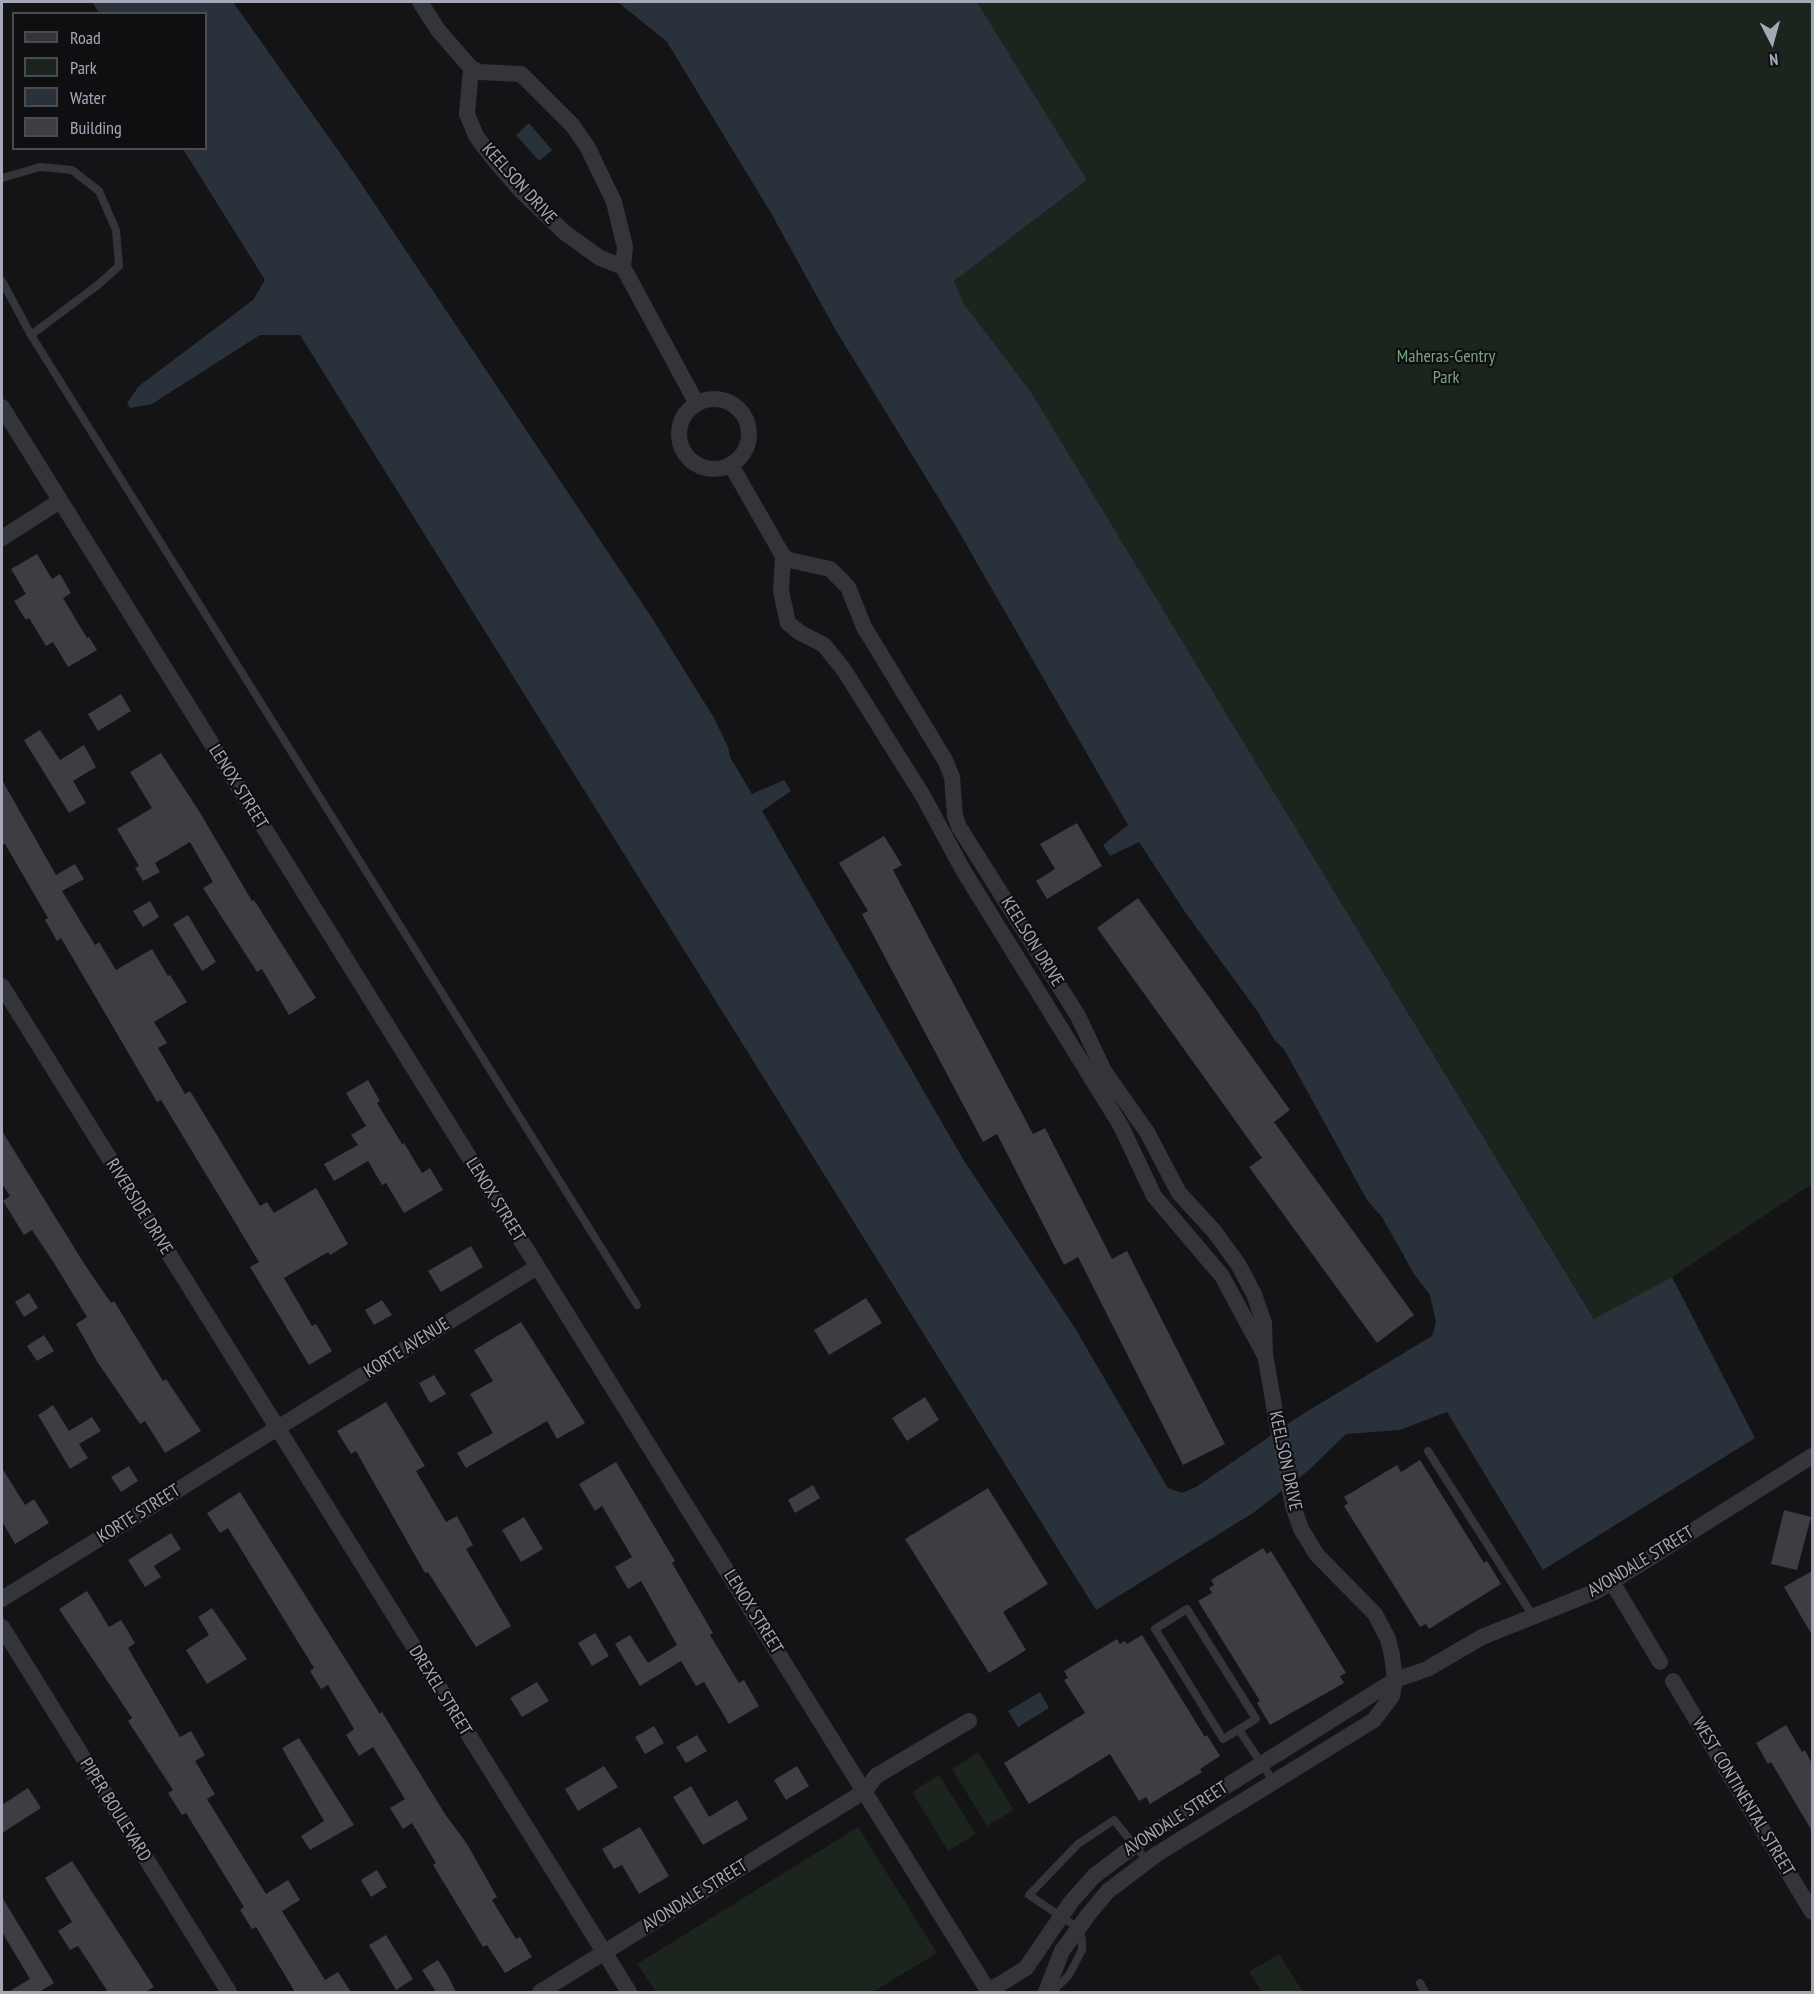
<!DOCTYPE html>
<html>
<head>
<meta charset="utf-8">
<style>
	body { margin:0 }
	#map { position:relative; width:1814px; height:1994px; overflow:hidden; background:#141316; font-family:"PT Sans Narrow",sans-serif }
	canvas { display:block }
	.frame { position:absolute; inset:0; border:3px solid #a4a8b7; pointer-events:none }
	.legend { position:absolute; left:12px; top:12px; width:195px; height:138px; box-sizing:border-box; background:#0f0e10; border:2px solid #4b4c53; margin:0; padding:8px 10px; list-style:none; font-size:18px; color:#a4a8b7 }
	.legend li { display:flex; align-items:center; gap:12px; height:30px }
	.legend b { width:30px; border:2px solid #4b4c53 }
	.north { position:absolute; left:1742px; top:12px; width:60px; height:60px; -webkit-text-stroke:4px #0f0e10; paint-order:stroke; rotate:174deg; font-size:16px; font-weight:700; line-height:24px; text-align:center; color:#a4a8b7 }
	.north::after { content:''; display:block; margin:auto; width:21px; height:27px; background:#a4a8b7; clip-path:polygon(50% 0,100% 100%,50% 72%,0 100%) }
</style>
</head>
<body>
<div id="map">
<canvas width="1814" height="1994"></canvas>
<div class="frame"></div>
<ul class="legend">
<li><b style="height:8px;background:#34353b"></b>Road</li>
<li><b style="height:16px;background:#1b241d"></b>Park</li>
<li><b style="height:16px;background:#29313a"></b>Water</li>
<li><b style="height:16px;background:#3e3d43"></b>Building</li>
</ul>
<div class="north">N</div>
</div>
<script>
const ctx = document.querySelector('canvas').getContext('2d');
ctx.lineJoin = 'round';
function fillPath(path, color) { ctx.fillStyle = color; ctx.fill(path, 'evenodd'); }
const shape = rows => new Path2D(rows.map(r => 'M' + r).join(''));
function stroke(path, color, width, dash) { ctx.strokeStyle = color; ctx.lineWidth = width; ctx.lineCap = dash ? 'butt' : 'round'; ctx.setLineDash(dash || []); ctx.stroke(path); }
function drawText(font, color, halo, rows, align = 'center') {
  ctx.font = font + ' "PT Sans Narrow",sans-serif'; ctx.lineWidth = 4.5; ctx.setLineDash([]); ctx.textBaseline = 'middle'; ctx.strokeStyle = halo; ctx.fillStyle = color; for (const [text, x, y, turn = 0] of rows) {
    ctx.save(); ctx.translate(x, y); ctx.rotate((+turn || 0) * Math.PI / 180); ctx.textAlign = isNaN(turn) ? turn : align; if (halo) ctx.strokeText(text, 0, 0); ctx.fillText(text, 0, 0); ctx.restore();
  }
}
const green = shape([
	[977,2,1812,2,1812,1184,1672,1277,1595,1320,1031,392,964,304,954,281,1087,180],
	[978,1752,1014,1810,987,1826,952,1769],
	[939,1775,976,1834,948,1851,912,1792],
	[858,1827,937,1953,873,1992,656,1992,637,1964],
	[1279,1954,1303,1992,1262,1992,1249,1972]
]);
const water = shape([
	[92,2,233,2,352,170,652,618,714,718,728,747,730,757,752,794,784,780,791,791,762,811,963,1159,1075,1328,1168,1488,1182,1493,1196,1487,1301,1415,1432,1336,1436,1322,1430,1295,1414,1274,1382,1217,1367,1200,1284,1049,1275,1041,1258,1012,1185,912,1139,842,1110,856,1103,845,1128,825,955,525,835,329,771,213,667,42,618,2,977,2,1087,180,954,281,964,304,1031,392,1594,1319,1672,1277,1755,1438,1543,1570,1447,1412,1400,1430,1346,1434,1309,1470,1253,1513,1096,1610,300,335,260,335,152,404,130,408,127,403,139,386,253,300,265,280,183,149,206,148,206,14,99,13],
	[529,123,552,150,539,161,516,135],
	[1040,1692,1049,1708,1018,1727,1008,1711]
]);
const building = shape([
	[37,554,52,579,60,574,71,593,63,598,87,638,89,637,97,650,68,667,53,642,46,646,29,618,26,620,14,601,26,594,11,569],
	[121,694,131,711,98,731,88,714],
	[40,730,60,760,84,745,96,767,73,781,86,803,69,813,24,740],
	[161,753,199,811,252,901,254,900,316,998,289,1015,262,969,257,972,203,888,213,882,190,842,155,863,160,872,143,881,135,868,139,866,117,829,152,808,130,772],
	[2,780,56,875,75,864,84,879,62,891,95,945,99,942,116,970,152,949,168,976,170,975,187,1002,154,1022,167,1043,158,1048,185,1094,190,1091,260,1206,267,1202,274,1213,316,1188,348,1244,330,1255,328,1252,284,1278,312,1326,316,1324,332,1351,309,1365,250,1267,259,1262,161,1100,157,1102,61,938,57,941,45,920,48,918,5,844,2,844],
	[1077,823,1102,866,1047,899,1036,881,1055,869,1040,844],
	[884,836,902,865,893,870,1033,1134,1045,1128,1112,1259,1127,1251,1225,1444,1183,1465,1078,1257,1064,1265,997,1134,983,1142,862,914,868,911,839,863],
	[1138,898,1290,1110,1274,1122,1414,1315,1377,1343,1249,1167,1262,1158,1097,928],
	[150,901,159,917,143,927,133,911],
	[188,915,216,962,202,971,173,924],
	[368,1080,380,1101,377,1103,402,1144,404,1143,422,1173,430,1168,443,1190,404,1213,386,1183,382,1185,368,1161,334,1181,324,1164,358,1145,351,1135,366,1126,346,1093],
	[2,1131,85,1265,111,1303,114,1301,163,1381,166,1379,201,1431,165,1453,145,1421,140,1424,98,1363,76,1324,87,1317,54,1263,32,1230,24,1235,3,1201,10,1196,2,1184],
	[471,1246,483,1267,441,1292,428,1271],
	[29,1293,38,1308,24,1317,15,1302],
	[866,1298,882,1323,829,1355,814,1330],
	[382,1300,392,1315,374,1325,365,1310],
	[521,1322,585,1423,557,1439,547,1421,466,1468,457,1453,493,1433,470,1394,493,1381,474,1350],
	[44,1335,54,1351,37,1361,27,1346],
	[434,1375,446,1394,430,1403,419,1383],
	[925,1397,939,1420,907,1441,892,1418],
	[386,1402,425,1466,416,1471,446,1522,457,1516,473,1545,466,1549,511,1626,476,1647,428,1572,425,1573,356,1451,351,1454,337,1431],
	[53,1405,69,1431,92,1417,101,1431,79,1444,88,1458,70,1469,38,1415],
	[1420,1460,1484,1563,1487,1561,1501,1584,1429,1629,1426,1624,1420,1627,1344,1506,1348,1503,1344,1497,1397,1465,1401,1472],
	[616,1462,675,1561,672,1563,713,1633,710,1635,739,1683,744,1680,759,1706,729,1724,704,1682,696,1686,681,1661,640,1686,615,1644,630,1635,648,1663,677,1645,641,1581,628,1589,615,1567,632,1557,602,1506,595,1511,579,1484],
	[129,1466,138,1481,121,1492,111,1477],
	[2,1468,25,1505,34,1499,49,1523,15,1544,2,1521],
	[813,1485,820,1498,795,1513,788,1500],
	[988,1488,1048,1584,1003,1612,1026,1650,989,1673,905,1539],
	[240,1492,380,1714,382,1712,445,1814,467,1844,497,1897,492,1900,516,1939,520,1937,532,1957,505,1973,487,1945,483,1947,433,1865,436,1863,412,1823,403,1829,390,1808,405,1799,373,1747,359,1756,346,1735,354,1729,328,1685,321,1689,310,1671,314,1668,228,1528,220,1533,207,1513],
	[1784,1510,1811,1517,1797,1570,1771,1564],
	[524,1517,543,1549,521,1562,502,1530],
	[171,1533,181,1549,154,1566,161,1577,145,1587,128,1560],
	[1263,1548,1267,1554,1271,1551,1346,1673,1340,1676,1344,1683,1270,1725,1257,1703,1260,1701,1198,1601,1212,1593,1209,1588,1214,1585,1211,1580],
	[1812,1571,1812,1635,1784,1587],
	[87,1591,109,1627,121,1620,135,1643,128,1648,180,1737,191,1731,205,1755,195,1761,215,1794,207,1799,266,1894,288,1880,300,1900,282,1911,325,1980,338,1972,351,1992,295,1992,256,1927,252,1929,240,1910,244,1907,212,1855,186,1813,182,1815,168,1793,173,1790,128,1721,132,1718,59,1609],
	[212,1608,247,1659,207,1684,186,1650,209,1635,198,1617],
	[595,1633,609,1656,592,1666,578,1643],
	[1142,1635,1205,1737,1207,1735,1220,1756,1200,1769,1202,1772,1150,1804,1146,1797,1139,1801,1110,1754,1029,1804,1004,1763,1085,1713,1064,1680,1068,1678,1064,1671,1117,1639,1120,1644,1125,1641,1127,1644],
	[537,1682,549,1701,522,1717,510,1698],
	[1786,1725,1802,1752,1805,1750,1812,1764,1812,1831,1771,1762,1768,1764,1756,1743],
	[654,1726,664,1743,645,1754,635,1737],
	[697,1735,707,1751,686,1763,676,1747],
	[299,1738,354,1825,310,1850,301,1836,324,1821,282,1748],
	[604,1766,618,1787,578,1811,565,1789],
	[797,1766,809,1786,786,1800,774,1780],
	[691,1786,709,1817,737,1800,748,1819,703,1845,673,1797],
	[28,1788,41,1808,2,1833,2,1805],
	[640,1827,669,1876,639,1894,622,1865,614,1869,602,1849],
	[72,1861,154,1987,145,1992,108,1992,78,1946,70,1950,58,1931,72,1922,45,1878],
	[377,1870,387,1887,371,1897,361,1880],
	[2,1897,54,1983,39,1992,8,1992,30,1979,2,1932],
	[386,1935,413,1979,396,1990,369,1945],
	[438,1960,448,1976,456,1992,436,1992,422,1970]
]);
const service = shape([
	[2,178,40,167,72,170,99,191,116,230,119,266,99,284,31,335],
	[2,281,31,335,637,1305],
	[1428,1451,1533,1616],
	[1187,1609,1256,1719,1223,1739,1155,1629,1187,1609],
	[1239,1730,1274,1782],
	[1420,1983,1425,1992],
	[1052,1992,1069,1975,1082,1950,1082,1939,1078,1928,1029,1895,1078,1844,1114,1820,1147,1861]
]);
const minor = shape([
	[420,2,438,30,471,68,480,72,521,74,573,126,588,148,614,202,625,247,623,267,697,404],
	[471,68,467,114,476,136,491,156,521,191,564,232,600,258,623,267],
	'679 434a35 35 0 1 1 70 0a35 35 0 1 1-70 0Z',
	[2,407,989,1992],
	[731,465,783,556,789,560,830,569,848,587,864,627,945,760,952,777,955,816,959,827,1078,1016,1104,1071,1147,1132,1179,1193,1214,1231,1238,1264,1254,1294,1264,1323,1265,1354,1277,1423,1293,1506,1301,1529,1317,1555,1375,1614,1388,1639,1392,1655,1395,1680,1392,1696,1374,1720,1157,1854,1108,1891,1088,1915,1062,1951,1046,1992],
	[2,538,60,501],
	[783,556,781,591,788,623,799,632,824,645,844,670,923,796,963,870,1121,1126,1154,1196,1222,1276,1264,1354],
	[2,986,629,1992],
	[1612,1582,1660,1662],
	[2,1599,537,1267],
	[2,1627,229,1992],
	[1673,1681,1812,1912],
	[989,1991,1026,1968,1071,1902,1094,1876,1147,1836,1395,1680,1427,1669,1482,1637,1597,1591,1812,1456],
	[540,1992,865,1791,876,1776,969,1721]
]);
const streetNames = [
	["KEELSON DRIVE",519,184,48],
	["LENOX STREET",238,787,58],
	["KEELSON DRIVE",1032,942,58],
	["LENOX STREET",495,1200,58],
	["RIVERSIDE DRIVE",139,1207,58],
	["KORTE AVENUE",407,1348,-32],
	["KEELSON DRIVE",1285,1461,78],
	["KORTE STREET",139,1514,-32],
	["AVONDALE STREET",1641,1562,-31],
	["LENOX STREET",753,1612,58],
	["DREXEL STREET",440,1691,58],
	["WEST CONTINENTAL STREET",1743,1797,59],
	["PIPER BOULEVARD",115,1810,58],
	["AVONDALE STREET",1176,1819,-33],
	["AVONDALE STREET",695,1896,-32]
];
const parkNames = [
	["Maheras-Gentry",1446,357],
	["Park",1446,378]
];
fillPath(green, '#1b241d');
fillPath(water, '#29313a');
fillPath(building, '#3e3d43');
stroke(service, '#34353b', 8);
stroke(minor, '#34353b', 16);
drawText('18px', '#a4a8b7', '#0f0e10', streetNames);
drawText('18px', '#79a47f', '#0f0e10', parkNames);
</script>
</body>
</html>
